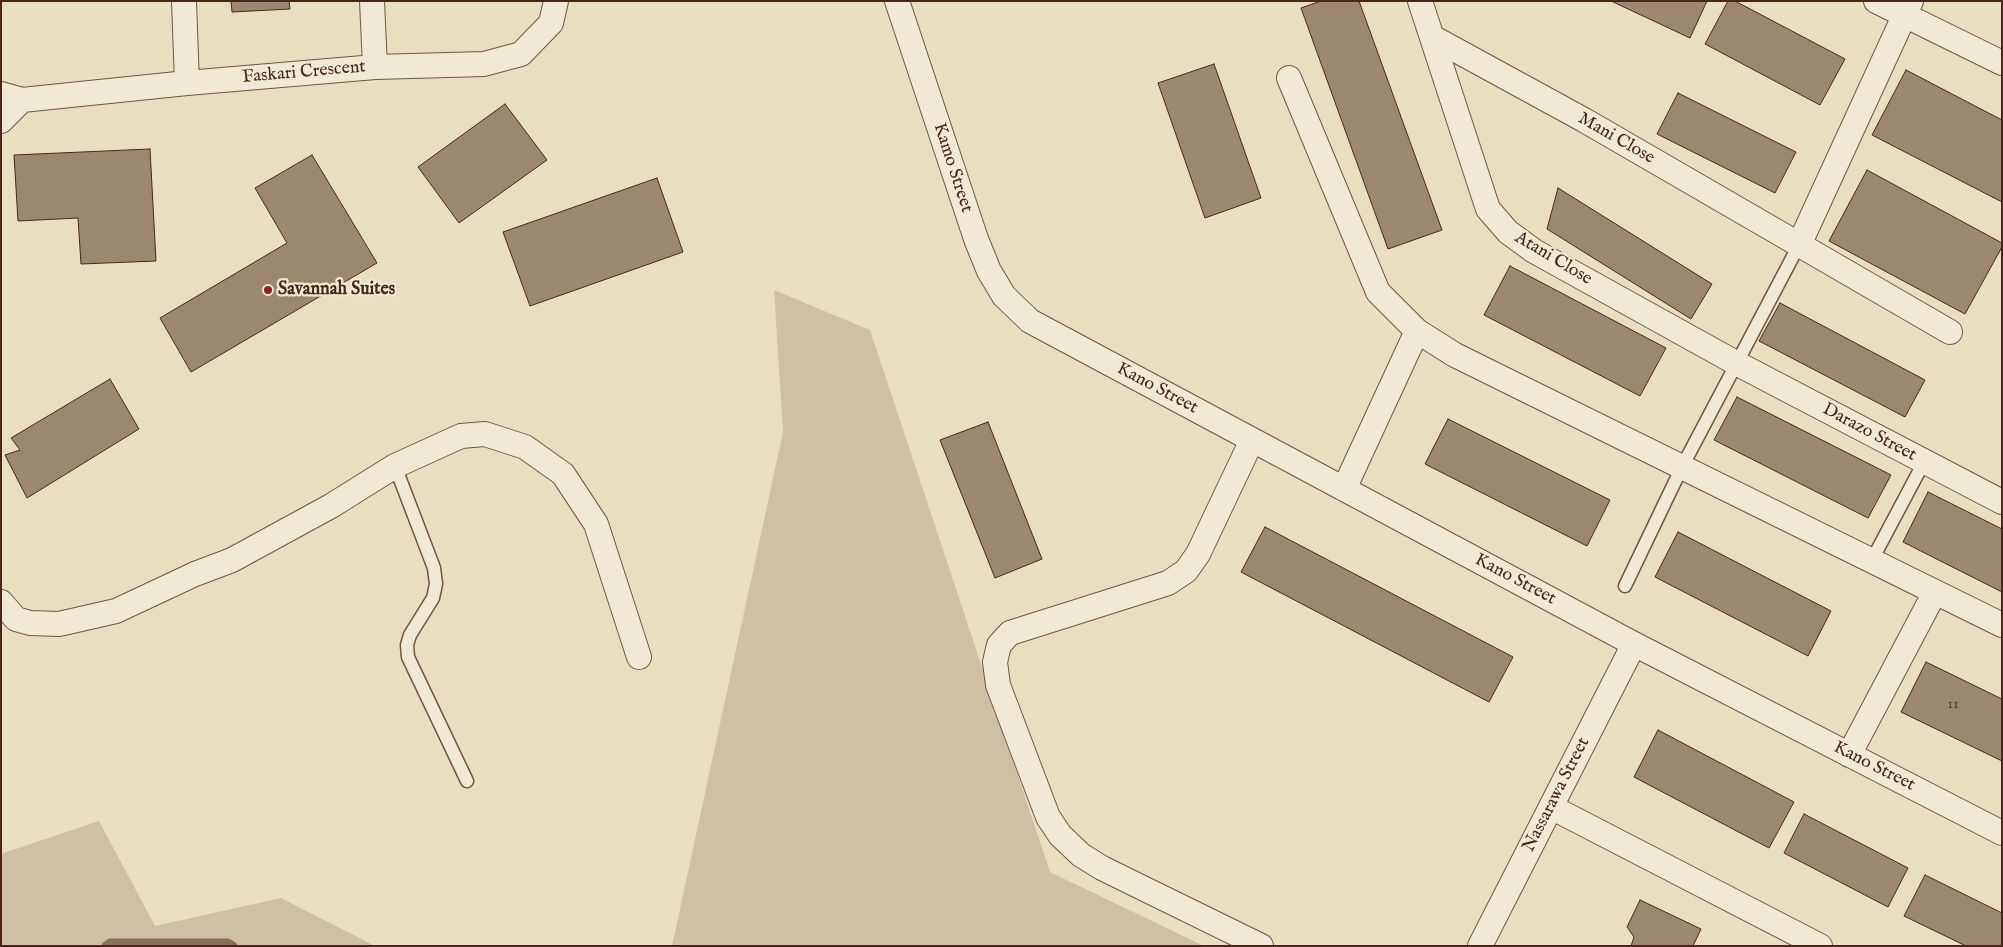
<!DOCTYPE html>
<html>
<head>
<meta charset="utf-8">
<style>
	body { margin:0 }
	#map { position:relative; width:2003px; height:947px; overflow:hidden; background:#e8dfbf; font-family:"IM FELL English",serif }
	canvas { display:block }
	.frame { position:absolute; inset:0; border:2px solid #492718; pointer-events:none }
</style>
</head>
<body>
<div id="map">
<canvas width="2003" height="947"></canvas>
<div class="frame"></div>
</div>
<script>
const ctx = document.querySelector('canvas').getContext('2d');
ctx.lineJoin = 'round';
function fillPath(path, color) { ctx.fillStyle = color; ctx.fill(path, 'evenodd'); }
const shape = rows => new Path2D(rows.map(r => 'M' + r).join(''));
function stroke(path, color, width, dash) { ctx.strokeStyle = color; ctx.lineWidth = width; ctx.lineCap = dash ? 'butt' : 'round'; ctx.setLineDash(dash || []); ctx.stroke(path); }
function drawText(font, color, halo, rows, align = 'center') {
  ctx.font = font + ' "IM FELL English",serif'; ctx.lineWidth = 4.5; ctx.setLineDash([]); ctx.textBaseline = 'middle'; ctx.strokeStyle = halo; ctx.fillStyle = color; for (const [text, x, y, turn = 0] of rows) {
    ctx.save(); ctx.translate(x, y); ctx.rotate((+turn || 0) * Math.PI / 180); ctx.textAlign = isNaN(turn) ? turn : align; if (halo) ctx.strokeText(text, 0, 0); ctx.fillText(text, 0, 0); ctx.restore();
  }
}
const green = shape([
	[774,290,870,330,1050,872,1204,946,672,946,783,432],
	[99,821,155,926,281,898,375,946,1,946,1,854]
]);
const stream = shape([
	[106,946,110,943,228,943,233,946]
]);
const building = shape([
	[231,1,289,1,290,9,232,12,231,1],
	[1321,1,1359,1,1442,230,1388,249,1301,8,1321,1],
	[1611,1,1707,1,1690,38,1611,1],
	[1728,1,1735,1,1845,59,1820,105,1705,44,1728,1],
	[1214,64,1261,198,1205,218,1158,83,1214,64],
	[1906,70,2002,120,2002,202,1872,135,1906,70],
	[1678,93,1796,152,1775,193,1657,134,1678,93],
	[505,104,547,160,459,223,418,167,505,104],
	[150,149,156,261,81,264,78,218,18,221,14,155,150,149],
	[312,155,377,263,191,372,160,318,287,243,255,188,312,155],
	[1867,170,2002,243,2002,247,1965,314,1829,241,1867,170],
	[657,178,683,252,530,306,503,232,657,178],
	[1558,188,1712,284,1691,319,1547,229,1558,188],
	[1510,266,1666,348,1640,396,1484,315,1510,266],
	[1780,303,1925,380,1905,417,1759,341,1780,303],
	[110,379,139,429,27,498,5,455,20,450,11,438,110,379],
	[1737,397,1891,475,1868,518,1714,440,1737,397],
	[1448,419,1610,500,1587,546,1425,464,1448,419],
	[988,422,1042,559,995,578,940,440,988,422],
	[1928,492,2002,529,2002,592,1903,542,1928,492],
	[1265,527,1513,657,1489,702,1241,572,1265,527],
	[1678,532,1831,611,1808,656,1655,577,1678,532],
	[1926,662,2002,699,2002,761,1901,712,1926,662],
	[1658,730,1794,802,1769,848,1634,777,1658,730],
	[1804,814,1908,868,1888,907,1784,853,1804,814],
	[1925,875,2002,913,2002,946,1966,946,1904,916,1925,875],
	[1640,900,1701,929,1693,946,1631,946,1634,937,1627,927,1640,900]
]);
const lane = shape([
	[395,466,434,568,436,584,433,598,410,635,407,645,408,657,467,781],
	[1872,560,1924,462],
	[1625,586,1682,467,1799,245]
]);
const street = shape([
	[184,1,187,83],
	[372,1,375,67],
	[897,1,976,239,989,271,1004,296,1030,321,1634,644,2002,833],
	[1420,1,1488,209,1508,232,1534,251,1736,363,2002,502],
	[1876,1,2002,63],
	[1432,37,1584,120,1950,332],
	[1289,78,1378,292,1417,331,1455,355,2002,625],
	[1,94,22,100,187,83,375,67,484,64,521,54,551,23,556,1],
	[1,121,22,100],
	[1799,245,1911,1],
	[1252,440,1198,554,1186,571,1168,583,1010,633,999,645,995,662,998,685,1048,817,1060,835,1081,855,1102,868,1261,946],
	[1344,489,1417,331],
	[1,602,16,619,30,623,59,624,116,611,195,574,232,560,331,506,395,466,461,436,485,434,525,447,563,474,596,524,639,657],
	[1849,755,1935,592],
	[1551,807,1820,946],
	[1480,946,1634,644]
]);
const markers = [
	[268,290,5,"#8f2418"]
];
const numberNames = [
	["11",1953,705]
];
const streetNames = [
	["Faskari Crescent",304,73,-5],
	["Mani Close",1616,139,30],
	["Kamo Street",952,168,72],
	["Atani Close",1553,259,31],
	["Kano Street",1157,389,28],
	["Darazo Street",1869,433,28],
	["Kano Street",1515,580,28],
	["Kano Street",1874,767,27],
	["Nassarawa Street",1557,795,-63]
];
const poiNames = [
	["Savannah Suites",278,290]
];
fillPath(green, '#cdc0a3');
stroke(stream, '#88705a', 9);
fillPath(building, '#9c876f');
stroke(building, '#492718', 1);
stroke(lane, '#715542', 15);
stroke(street, '#715542', 26);
stroke(lane, '#f0ead5', 12);
stroke(street, '#f0ead5', 24);
for (const [x, y, r, color] of markers) { const dot = new Path2D(); dot.arc(x, y, r, 0, 2 * Math.PI); ctx.fillStyle = color; ctx.fill(dot); stroke(dot, '#f0ead5', 2); }
drawText('15px', '#5e3f2e', null, numberNames);
drawText('18px', '#492718', '#f0ead5', streetNames);
drawText('bold 18px', '#492718', '#f0ead5', poiNames, 'left');
</script>
</body>
</html>
